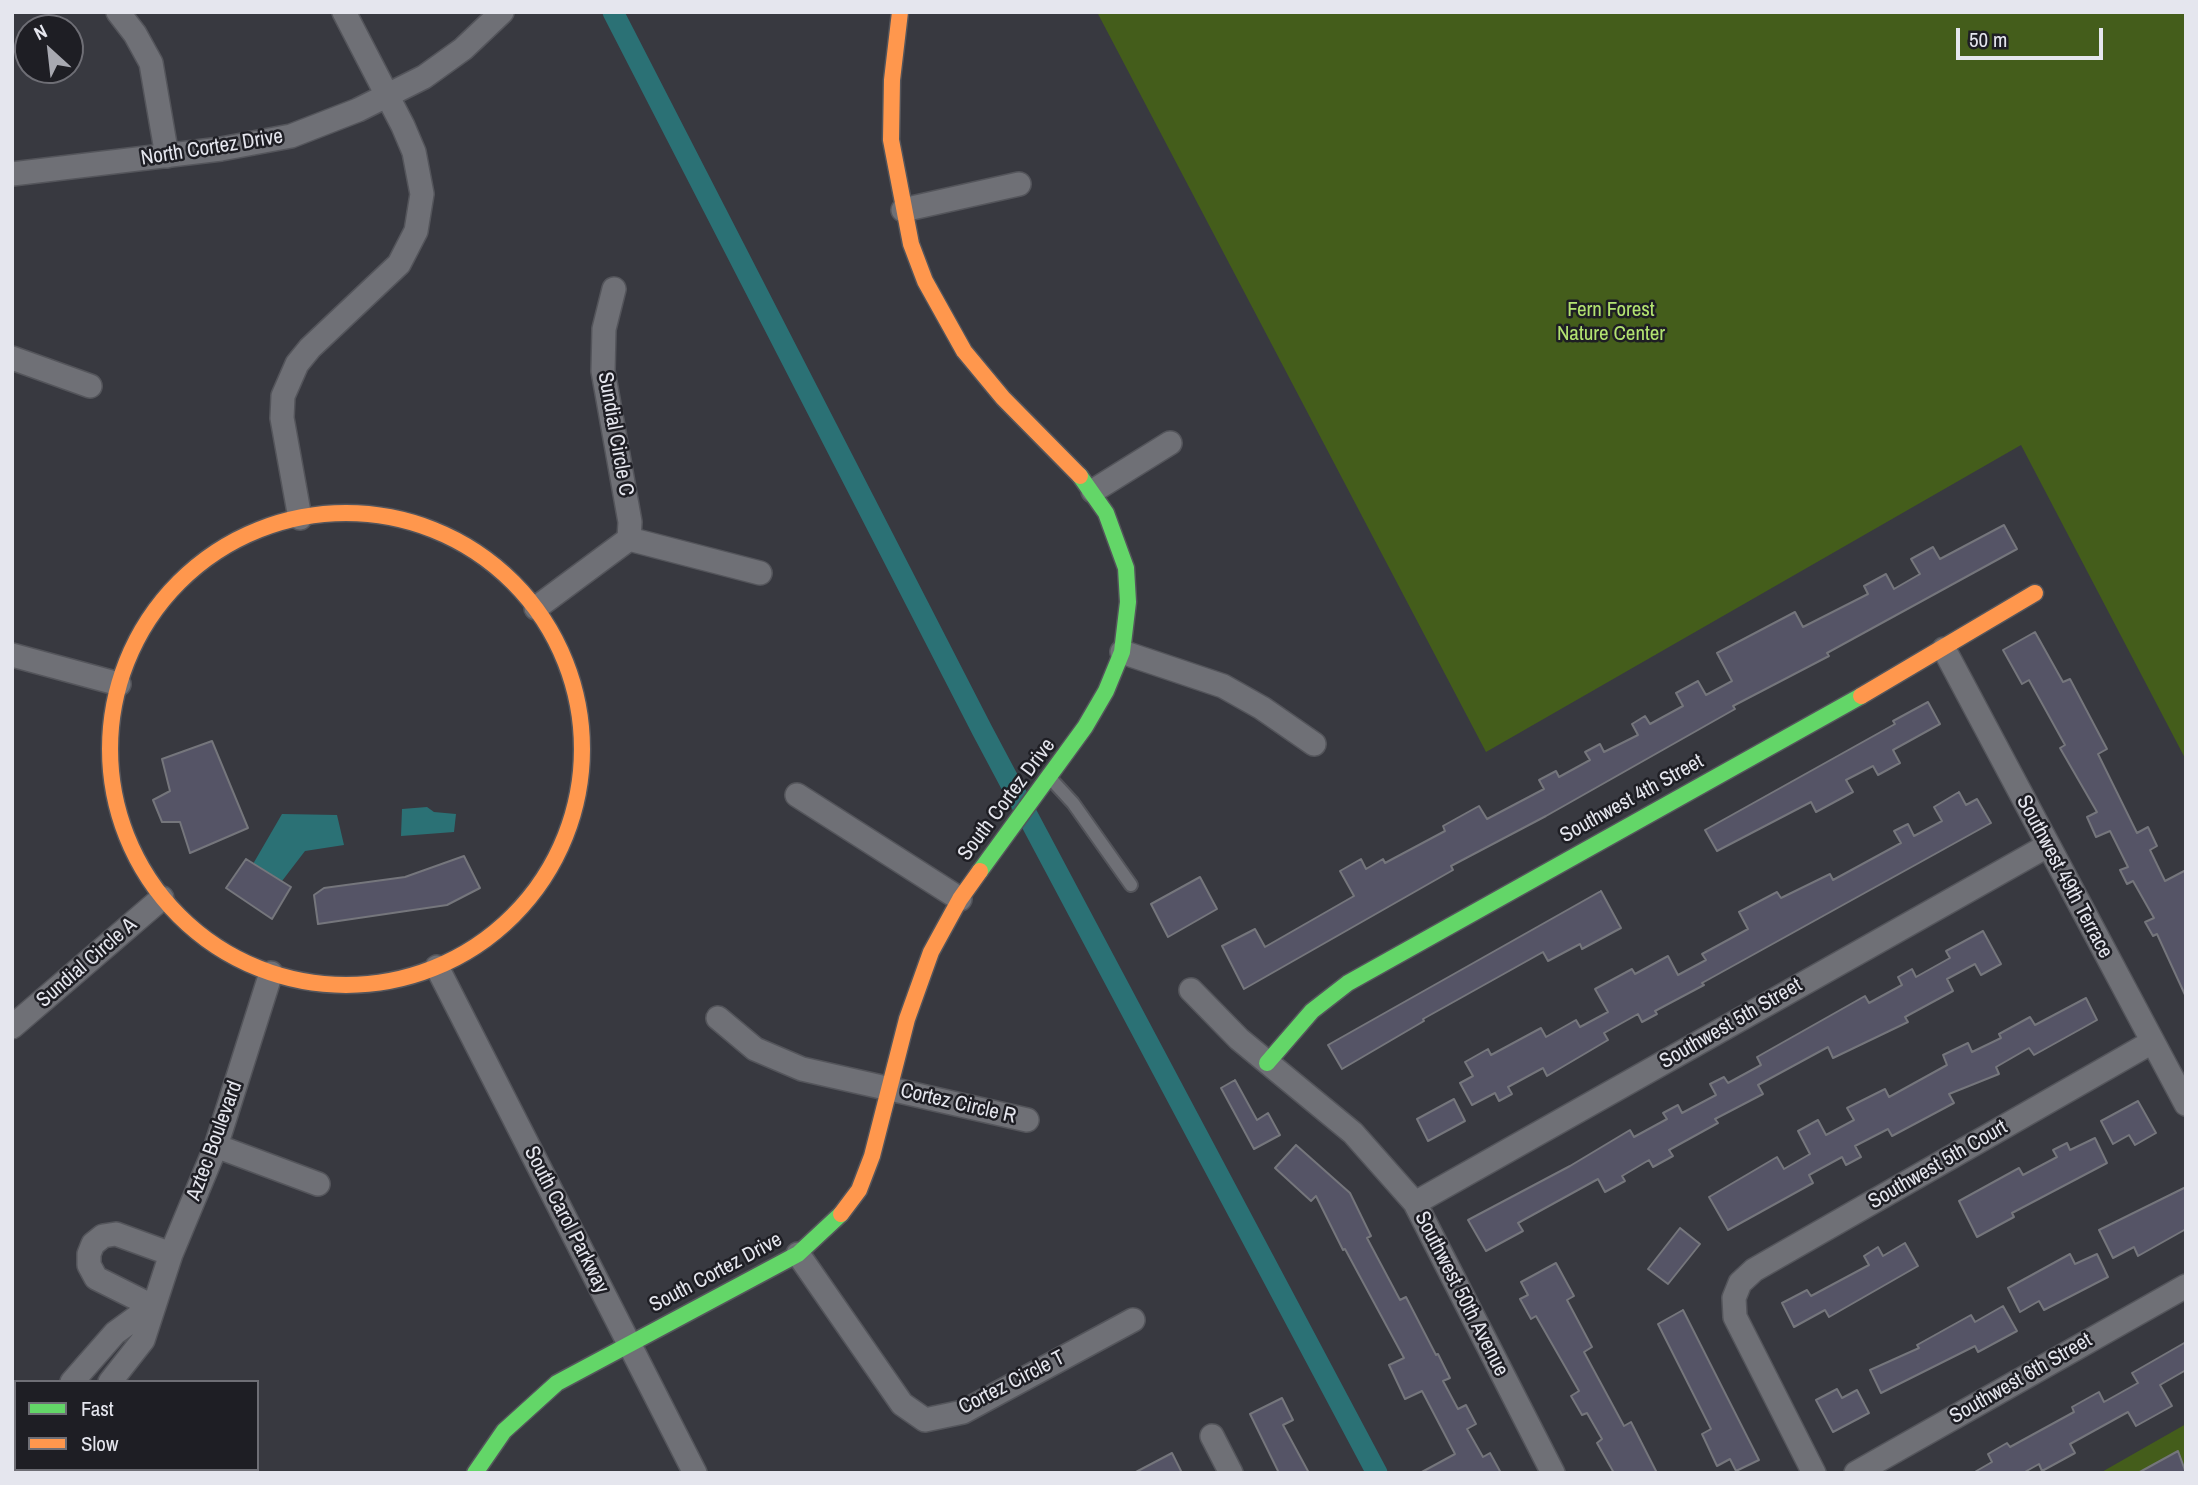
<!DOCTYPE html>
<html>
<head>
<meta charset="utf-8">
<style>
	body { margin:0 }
	#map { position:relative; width:2198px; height:1485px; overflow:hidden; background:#383940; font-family:"Archivo Narrow",sans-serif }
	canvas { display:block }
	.frame { position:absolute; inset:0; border:14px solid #e5e6ee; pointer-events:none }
	.legend { position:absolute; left:14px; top:1380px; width:245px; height:91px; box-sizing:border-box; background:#1e1e24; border:2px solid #6e6e75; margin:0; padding:9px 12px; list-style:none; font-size:21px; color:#e5e6ee }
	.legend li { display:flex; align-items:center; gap:14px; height:35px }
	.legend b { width:35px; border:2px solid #6e6e75 }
	.north { position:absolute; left:14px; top:14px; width:70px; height:70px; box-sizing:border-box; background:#1e1e24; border:2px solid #6e6e75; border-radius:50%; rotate:333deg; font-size:19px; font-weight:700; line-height:28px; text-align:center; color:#e5e6ee }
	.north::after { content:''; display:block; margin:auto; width:24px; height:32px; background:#a8a9b1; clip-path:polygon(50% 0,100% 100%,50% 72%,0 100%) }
	.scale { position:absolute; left:1956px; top:28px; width:147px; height:32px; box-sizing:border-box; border:4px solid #e5e6ee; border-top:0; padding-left:9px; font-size:21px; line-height:24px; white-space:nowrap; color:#e5e6ee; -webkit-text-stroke:5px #1e1e24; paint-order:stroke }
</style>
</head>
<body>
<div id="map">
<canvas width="2198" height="1485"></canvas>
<div class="frame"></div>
<ul class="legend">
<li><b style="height:9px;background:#63d668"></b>Fast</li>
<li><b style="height:9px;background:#ff974d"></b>Slow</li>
</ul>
<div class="north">N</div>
<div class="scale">50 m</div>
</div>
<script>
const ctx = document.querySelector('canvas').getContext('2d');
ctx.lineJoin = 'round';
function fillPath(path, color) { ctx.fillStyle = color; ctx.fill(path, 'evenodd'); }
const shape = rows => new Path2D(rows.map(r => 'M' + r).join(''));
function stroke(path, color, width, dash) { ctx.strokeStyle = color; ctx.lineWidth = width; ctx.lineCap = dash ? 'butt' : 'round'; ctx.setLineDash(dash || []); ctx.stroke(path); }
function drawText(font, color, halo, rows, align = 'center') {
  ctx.font = font + ' "Archivo Narrow",sans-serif'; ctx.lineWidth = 5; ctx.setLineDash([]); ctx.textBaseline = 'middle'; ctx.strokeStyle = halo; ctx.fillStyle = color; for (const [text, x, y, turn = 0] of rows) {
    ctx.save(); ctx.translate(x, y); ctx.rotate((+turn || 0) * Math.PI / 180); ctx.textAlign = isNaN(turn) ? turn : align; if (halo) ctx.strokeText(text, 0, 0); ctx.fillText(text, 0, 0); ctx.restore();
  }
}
const green = shape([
	[1097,12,2186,12,2186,760,2021,445,1486,752],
	[2186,1424,2186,1473,2100,1473]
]);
const water = shape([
	[427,807,434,812,456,814,454,832,401,836,402,809],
	[282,814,337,815,344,845,305,851,282,881,253,864]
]);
const canal = shape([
	[613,12,982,730,1377,1473],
	[28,1469,30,1473]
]);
const building = shape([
	[2004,525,2017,549,1827,653,1829,656,1733,706,1735,709,1546,816,1451,866,1453,870,1244,989,1222,946,1255,929,1265,947,1354,896,1340,871,1361,859,1366,869,1383,859,1385,863,1445,831,1443,826,1479,806,1487,819,1544,789,1539,780,1556,771,1559,777,1590,760,1585,752,1600,744,1604,752,1638,735,1632,724,1645,716,1650,724,1683,706,1676,693,1698,681,1706,695,1732,681,1717,653,1795,612,1803,627,1868,594,1864,586,1886,574,1894,589,1920,574,1911,559,1933,547,1940,559,2004,525],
	[2035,632,2063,682,2070,679,2107,749,2098,754,2137,833,2148,827,2157,846,2150,850,2165,881,2186,870,2186,997,2157,934,2153,936,2145,922,2154,918,2133,881,2127,884,2120,870,2128,867,2110,831,2096,837,2087,817,2097,812,2060,748,2065,745,2029,680,2022,684,2003,650,2035,632],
	[1928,702,1940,724,1893,750,1900,763,1878,775,1873,766,1846,780,1853,792,1816,812,1811,802,1717,851,1705,830,1895,724,1893,721,1928,702],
	[212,741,248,828,190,853,180,822,162,822,153,800,170,791,162,759,212,741],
	[1959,792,1966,805,1977,799,1991,823,1702,983,1704,985,1655,1011,1657,1014,1642,1022,1638,1014,1604,1033,1608,1040,1547,1076,1543,1068,1508,1087,1512,1094,1499,1101,1495,1093,1472,1105,1460,1083,1473,1076,1465,1062,1488,1049,1491,1055,1541,1028,1546,1037,1576,1020,1580,1027,1608,1012,1595,989,1632,969,1635,974,1668,956,1678,975,1706,960,1702,954,1748,929,1739,912,1777,892,1781,898,1830,874,1833,880,1901,843,1894,831,1908,824,1914,836,1942,821,1934,807,1959,792],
	[464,856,480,888,447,905,318,924,314,895,324,888,405,877,464,856],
	[246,859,291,887,272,919,226,888,246,859],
	[1200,877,1217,909,1168,937,1151,904,1200,877],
	[1601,891,1621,928,1582,949,1580,944,1548,961,1543,952,1423,1019,1424,1021,1342,1069,1328,1045,1601,891],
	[1983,931,2001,964,1981,975,1975,964,1947,979,1953,991,1905,1017,1908,1022,1833,1058,1828,1047,1758,1085,1763,1094,1715,1119,1718,1123,1669,1150,1673,1156,1653,1167,1649,1160,1622,1176,1625,1181,1605,1192,1598,1179,1518,1223,1523,1231,1486,1251,1468,1220,1570,1166,1630,1130,1634,1137,1667,1119,1663,1113,1678,1105,1682,1113,1716,1095,1710,1084,1724,1077,1728,1083,1761,1065,1757,1057,1865,996,1869,1003,1902,985,1898,977,1912,969,1916,977,1950,958,1946,951,1983,931],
	[2086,998,2097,1020,2034,1055,2029,1048,1996,1067,1999,1074,1949,1094,1954,1103,1892,1136,1888,1129,1855,1146,1861,1157,1846,1165,1842,1157,1809,1175,1813,1183,1728,1230,1709,1197,1777,1157,1784,1169,1810,1154,1798,1131,1818,1120,1826,1135,1854,1120,1847,1108,1885,1089,1889,1097,1947,1065,1943,1055,1968,1043,1972,1052,2001,1038,1999,1034,2030,1017,2035,1025,2086,998],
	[1235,1080,1257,1120,1268,1113,1280,1135,1254,1149,1221,1088,1235,1080],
	[1454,1099,1465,1121,1428,1141,1417,1119,1454,1099],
	[2138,1101,2156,1133,2135,1145,2129,1135,2113,1144,2101,1121,2138,1101],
	[2095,1138,2107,1163,2012,1213,2014,1217,1977,1237,1959,1201,2019,1168,2023,1175,2057,1157,2053,1150,2067,1143,2070,1150,2095,1138],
	[1296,1145,1350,1193,1371,1236,1367,1238,1400,1300,1406,1297,1436,1355,1438,1354,1450,1378,1443,1381,1458,1409,1466,1405,1476,1424,1467,1429,1483,1457,1490,1453,1501,1473,1420,1473,1455,1454,1422,1391,1405,1399,1389,1365,1404,1358,1345,1249,1343,1250,1316,1196,1311,1201,1275,1168,1296,1145],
	[2186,1187,2186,1229,2138,1256,2134,1247,2113,1258,2099,1230,2186,1187],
	[1680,1228,1700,1244,1668,1284,1648,1269,1680,1228],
	[1905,1243,1918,1266,1829,1317,1825,1310,1794,1327,1782,1303,1807,1290,1811,1296,1869,1265,1864,1256,1878,1247,1883,1256,1905,1243],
	[2070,1254,2075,1264,2097,1254,2108,1277,2044,1310,2039,1301,2020,1312,2008,1288,2070,1254],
	[1556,1263,1574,1296,1567,1300,1592,1347,1584,1352,1624,1426,1631,1422,1657,1473,1614,1473,1597,1443,1602,1439,1587,1413,1582,1415,1571,1396,1579,1391,1563,1363,1536,1316,1531,1319,1520,1299,1528,1295,1521,1282,1556,1263],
	[2003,1306,2017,1331,1978,1352,1975,1346,1881,1393,1870,1370,1919,1348,1917,1345,1971,1315,1975,1322,2003,1306],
	[1683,1310,1759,1460,1736,1471,1730,1459,1717,1466,1702,1434,1711,1429,1658,1324,1683,1310],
	[2186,1342,2186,1370,2160,1385,2172,1406,2136,1426,2128,1412,2070,1444,2075,1453,2042,1471,2039,1464,2023,1473,1973,1473,1992,1462,1988,1454,2007,1443,2010,1447,2074,1412,2072,1407,2099,1392,2104,1402,2138,1383,2132,1373,2186,1342],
	[1837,1389,1842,1398,1857,1390,1869,1413,1833,1432,1816,1400,1837,1389],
	[1282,1398,1293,1420,1283,1425,1309,1473,1279,1473,1250,1414,1282,1398],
	[2178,1451,2186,1473,2138,1473,2178,1451],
	[1172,1453,1182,1473,1134,1473,1172,1453]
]);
const lane = shape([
	[1050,778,1073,803,1131,885]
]);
const street = shape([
	[118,12,135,34,151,63,167,156],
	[12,174,221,149,291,136,358,110,424,77,463,49,502,12],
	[903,210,1019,184],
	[614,289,604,329,603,371,630,522,629,539],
	[12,358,90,386],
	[1093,491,1170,443],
	[300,518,282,418,283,396,297,364,310,348,399,264,416,231,422,194,414,152,403,126,344,12],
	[629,539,760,573],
	[536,608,629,539],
	[1944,649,2186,1104],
	[1122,652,1223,686,1262,708,1314,744],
	[12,655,119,684],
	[797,795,960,899],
	[437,967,695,1473],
	[1191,990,1239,1039,1353,1133,1415,1203,1553,1473],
	[718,1018,755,1049,802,1069,1027,1120],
	[12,1027,162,898],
	[216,1146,318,1184],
	[1415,1203,2047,846],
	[798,1254,902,1404,925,1420,963,1412,1133,1320],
	[152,1306,96,1278,89,1265,89,1254,93,1244,103,1236,116,1234,171,1254],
	[72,1382,115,1333,152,1306],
	[110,1382,143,1340,171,1254,216,1146,271,973],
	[12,1433,16,1431],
	[1212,1436,1231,1473],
	[1814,1473,1735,1317,1734,1298,1740,1283,1754,1270,2152,1042],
	[1856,1473,2186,1286]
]);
const fast = shape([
	[980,871,1085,727,1106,691,1122,652,1128,602,1126,568,1106,513,1080,476],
	[1267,1063,1312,1011,1348,983,1861,696],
	[475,1473,504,1431,557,1383,798,1254,841,1214]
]);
const slow = shape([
	[900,12,892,80,891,140,911,244,925,281,964,351,1003,398,1080,476],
	'110 749a236 236 0 1 1 472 0a236 236 0 1 1-472 0Z',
	[1861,696,2035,593],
	[841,1214,859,1190,872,1156,907,1019,931,952,960,899,980,871]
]);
const streetNames = [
	["North Cortez Drive",212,148,-9],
	["Sundial Circle C",615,434,80],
	["Southwest 4th Street",1632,799,-29],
	["South Cortez Drive",1007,800,-53],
	["Southwest 49th Terrace",2064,877,62],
	["Sundial Circle A",87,963,-41],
	["Southwest 5th Street",1731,1024,-30],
	["Cortez Circle R",958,1104,13],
	["Aztec Boulevard",215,1141,-70],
	["Southwest 5th Court",1938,1165,-30],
	["South Carol Parkway",566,1220,63],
	["South Cortez Drive",716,1273,-28],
	["Southwest 50th Avenue",1461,1294,63],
	["Southwest 6th Street",2021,1379,-30],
	["Cortez Circle T",1012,1383,-27]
];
const parkNames = [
	["Fern Forest",1611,310],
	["Nature Center",1611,334]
];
fillPath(green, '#445d1b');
fillPath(water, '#2b7175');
stroke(canal, '#2b7175', 21);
fillPath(building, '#555466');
stroke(building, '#75767c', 2);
stroke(lane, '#54555b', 16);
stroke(street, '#54555b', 26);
stroke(fast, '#54555b', 19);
stroke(slow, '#54555b', 19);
stroke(lane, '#6f7076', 12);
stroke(street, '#6f7076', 23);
stroke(fast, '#63d668', 16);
stroke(slow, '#ff974d', 16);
drawText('21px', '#e5e6ee', '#1e1e24', streetNames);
drawText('21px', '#b3e371', '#1e1e24', parkNames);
</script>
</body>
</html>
